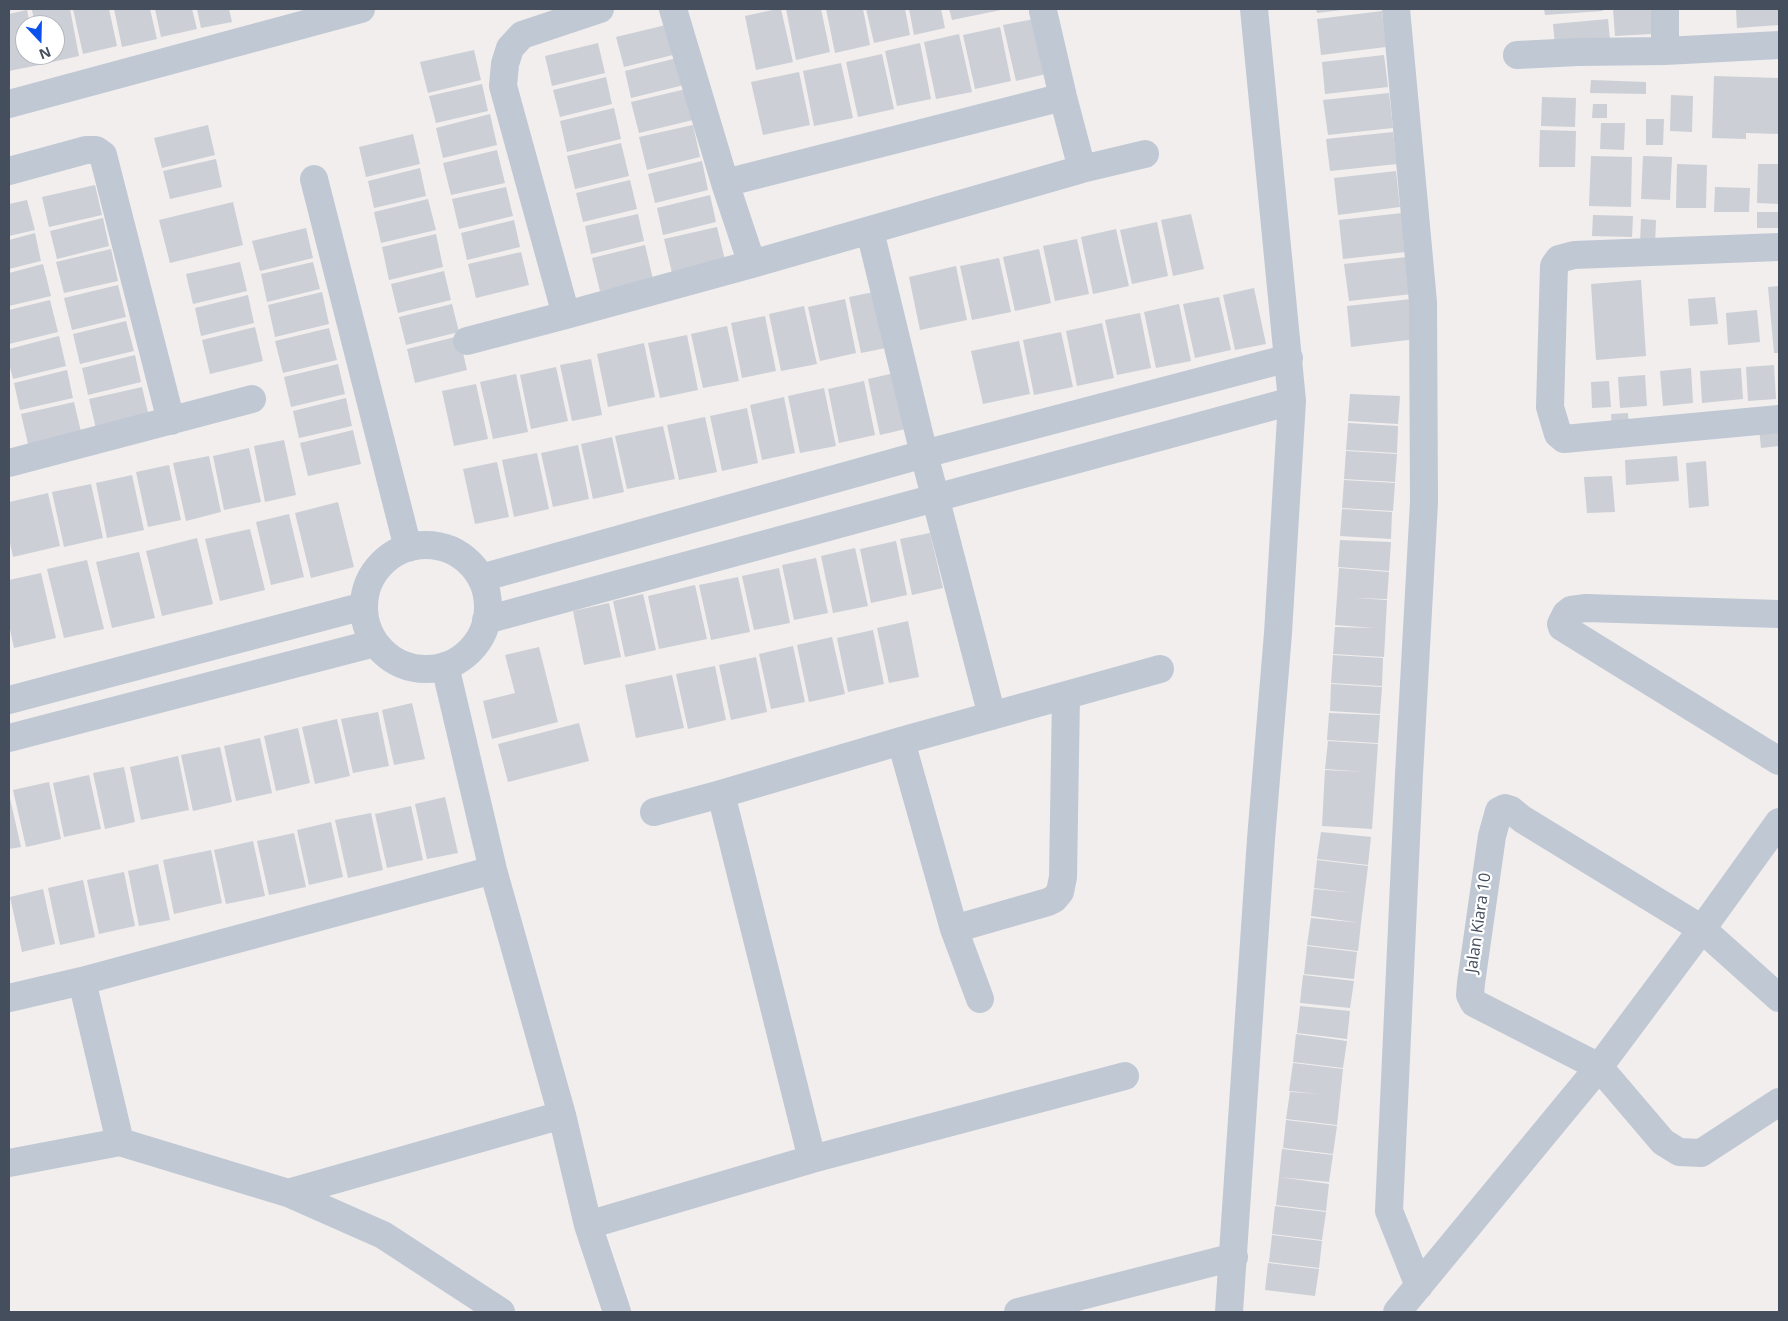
<!DOCTYPE html>
<html>
<head>
<meta charset="utf-8">
<style>
	body { margin:0 }
	#map { position:relative; width:1788px; height:1321px; overflow:hidden; background:#f1eeed; font-family:"Open Sans",sans-serif }
	canvas { display:block }
	.frame { position:absolute; inset:0; border:10px solid #444e5d; pointer-events:none }
	.north { position:absolute; left:15px; top:15px; width:50px; height:50px; box-sizing:border-box; background:#fff; border:1px solid #b4b8be; border-radius:50%; rotate:159deg; font-size:14px; font-weight:700; line-height:20px; text-align:center; color:#444e5d }
	.north::after { content:''; display:block; margin:auto; width:18px; height:22px; background:#0a51ee; clip-path:polygon(50% 0,100% 100%,50% 72%,0 100%) }
</style>
</head>
<body>
<div id="map">
<canvas width="1788" height="1321"></canvas>
<div class="frame"></div>
<div class="north">N</div>
</div>
<script>
const ctx = document.querySelector('canvas').getContext('2d');
ctx.lineJoin = 'round';
function fillPath(path, color) { ctx.fillStyle = color; ctx.fill(path, 'evenodd'); }
const shape = rows => new Path2D(rows.map(r => 'M' + r).join(''));
function stroke(path, color, width, dash) { ctx.strokeStyle = color; ctx.lineWidth = width; ctx.lineCap = dash ? 'butt' : 'round'; ctx.setLineDash(dash || []); ctx.stroke(path); }
function drawText(font, color, halo, rows, align = 'center') {
  ctx.font = font + ' "Open Sans",sans-serif'; ctx.lineWidth = 4.5; ctx.setLineDash([]); ctx.textBaseline = 'middle'; ctx.strokeStyle = halo; ctx.fillStyle = color; for (const [text, x, y, turn = 0] of rows) {
    ctx.save(); ctx.translate(x, y); ctx.rotate((+turn || 0) * Math.PI / 180); ctx.textAlign = isNaN(turn) ? turn : align; if (halo) ctx.strokeText(text, 0, 0); ctx.fillText(text, 0, 0); ctx.restore();
  }
}
const building = shape([
	[35,9,70,9,79,56,43,64,41,55,55,55,55,25,35,25,32,10],
	[73,9,109,9,117,46,83,54],
	[114,9,150,9,157,39,122,47],
	[155,9,192,9,197,29,161,37],
	[197,9,229,9,232,22,201,28],
	[777,9,781,9,793,62,756,70,745,16],
	[786,9,821,9,830,52,796,60],
	[826,9,863,9,870,45,835,53],
	[866,9,905,9,910,35,874,43],
	[909,9,941,9,945,28,914,35],
	[949,9,1001,9,1001,10,952,20],
	[1316,9,1342,9,1342,10,1317,13],
	[1544,9,1603,9,1603,11,1545,15],
	[1613,9,1651,9,1652,34,1615,36],
	[1736,9,1779,9,1779,25,1737,28],
	[27,10,30,25,25,25,25,55,37,55,39,65,9,71,9,14],
	[1382,11,1386,47,1321,55,1317,19],
	[1034,19,1046,74,1016,81,1003,25],
	[1608,19,1610,40,1555,45,1553,24],
	[670,24,677,54,624,67,616,37],
	[1000,27,1011,81,975,89,963,35],
	[959,34,972,92,936,99,924,42],
	[598,43,605,73,552,86,545,56],
	[920,43,931,99,897,106,885,51],
	[474,50,481,80,428,93,420,62],
	[882,54,894,109,858,117,846,62],
	[1384,55,1388,87,1325,94,1322,62],
	[677,58,684,85,631,98,625,71],
	[841,63,853,118,814,126,803,71],
	[799,72,810,125,763,135,751,82],
	[1714,76,1779,78,1779,134,1746,133,1746,139,1712,138],
	[606,77,612,104,560,117,553,90],
	[1591,80,1646,82,1646,94,1590,93],
	[482,84,488,111,436,123,429,96],
	[686,89,693,120,639,133,631,102],
	[1389,93,1393,128,1328,135,1323,100],
	[1671,95,1693,96,1692,132,1670,131],
	[1542,97,1576,98,1575,127,1541,126],
	[1593,104,1607,104,1607,118,1592,118],
	[614,108,621,139,567,152,560,121],
	[490,114,497,145,443,158,436,128],
	[1646,119,1664,119,1663,145,1646,145],
	[1601,123,1625,123,1624,150,1600,149],
	[208,125,215,155,162,168,154,138],
	[693,125,700,157,647,170,639,137],
	[1540,130,1576,131,1575,167,1539,167],
	[1393,132,1397,164,1330,171,1326,139],
	[413,134,420,164,366,177,359,147],
	[621,143,629,176,575,189,567,156],
	[497,150,505,183,451,195,443,163],
	[1591,156,1632,157,1631,207,1589,206],
	[1643,156,1672,157,1670,200,1641,199],
	[216,159,222,187,170,199,163,171],
	[702,161,708,190,655,203,648,174],
	[1677,164,1707,165,1706,208,1676,208],
	[1758,164,1779,164,1779,204,1757,203],
	[420,168,426,196,374,208,368,181],
	[1396,171,1400,207,1338,215,1334,178],
	[630,180,637,209,583,222,576,193],
	[95,185,102,215,49,227,42,197],
	[506,187,513,216,459,229,452,199],
	[1715,187,1750,188,1749,212,1714,212],
	[710,195,716,222,663,235,657,208],
	[428,199,436,230,381,243,374,212],
	[27,200,35,230,9,236,9,204],
	[233,202,243,245,170,263,159,220],
	[1757,212,1779,212,1779,228,1757,228],
	[1402,213,1406,252,1343,259,1339,220],
	[638,214,644,241,591,254,585,226],
	[1191,214,1204,269,1173,276,1161,220],
	[1593,215,1633,216,1632,237,1592,236],
	[103,218,109,246,57,259,50,231],
	[1641,219,1656,220,1655,246,1640,245],
	[514,220,520,247,467,260,461,233],
	[1157,222,1168,276,1132,284,1120,230],
	[717,227,725,260,672,273,664,239],
	[306,228,313,258,260,271,252,241],
	[1116,229,1129,286,1093,294,1081,237],
	[35,233,41,261,9,269,9,240],
	[436,234,443,267,389,280,382,247],
	[1077,239,1089,294,1055,301,1043,246],
	[645,245,653,279,600,291,592,258],
	[111,249,118,281,64,293,56,262],
	[1039,249,1051,303,1015,311,1003,257],
	[521,252,529,285,476,298,468,264],
	[1407,257,1412,294,1349,301,1344,264],
	[999,258,1011,312,972,320,960,266],
	[240,262,247,291,193,304,186,274],
	[313,262,320,289,267,302,261,274],
	[43,264,51,296,9,306,9,273],
	[956,266,967,320,920,330,909,277],
	[444,271,451,300,398,313,391,284],
	[1641,280,1646,356,1596,360,1591,284],
	[118,285,126,317,72,330,64,298],
	[1779,286,1779,353,1774,353,1768,287],
	[1254,288,1266,344,1235,350,1223,295],
	[879,291,891,347,861,353,849,297],
	[322,292,329,324,275,337,268,305],
	[248,295,254,323,201,336,195,308],
	[1219,297,1231,350,1195,358,1183,304],
	[1715,297,1718,324,1690,326,1688,299],
	[845,299,856,353,820,361,808,307],
	[1411,299,1416,339,1351,347,1347,306],
	[50,300,58,332,9,344,9,310],
	[452,304,459,332,406,345,399,317],
	[1179,304,1191,361,1156,368,1144,312],
	[804,306,817,364,781,371,769,314],
	[1757,310,1760,342,1728,345,1726,313],
	[1140,313,1151,368,1117,375,1105,320],
	[765,316,776,371,742,378,731,323],
	[126,321,134,351,80,364,73,334],
	[1102,323,1114,378,1077,386,1066,331],
	[727,326,739,381,703,388,691,334],
	[255,327,263,361,210,374,202,340],
	[329,328,337,360,283,373,275,341],
	[1061,332,1073,387,1034,395,1023,340],
	[687,335,698,390,660,398,648,343],
	[59,336,66,366,13,379,9,363,9,349],
	[459,336,467,370,415,383,407,349],
	[1019,341,1030,394,983,404,971,351],
	[644,343,655,397,608,407,597,354],
	[135,355,141,382,88,395,82,368],
	[591,359,602,415,572,421,560,365],
	[338,364,345,394,291,407,284,377],
	[1774,365,1776,399,1748,401,1746,367],
	[556,367,568,421,531,429,520,375],
	[1691,368,1693,403,1663,406,1660,371],
	[1741,368,1743,399,1702,403,1700,371],
	[67,370,73,398,20,410,14,383],
	[899,372,910,428,880,435,868,379],
	[516,374,528,432,493,439,480,382],
	[1645,375,1647,406,1620,408,1618,377],
	[864,381,875,435,839,443,828,389],
	[1609,381,1611,407,1592,408,1591,382],
	[476,384,488,439,454,446,442,391],
	[142,387,150,421,97,433,89,399],
	[824,388,836,446,800,453,788,396],
	[1350,394,1400,396,1398,424,1348,421],
	[784,397,795,453,762,460,750,405],
	[346,398,352,426,299,438,293,411],
	[74,402,82,436,29,448,21,414],
	[747,408,758,463,722,471,710,416],
	[1628,413,1629,431,1612,432,1611,414],
	[705,417,717,472,679,480,667,425],
	[1348,423,1398,426,1397,453,1346,450],
	[663,426,675,479,627,489,615,436],
	[1779,427,1779,446,1761,448,1759,428],
	[353,430,361,464,308,476,300,443],
	[612,437,624,492,593,499,581,444],
	[284,440,296,495,265,502,254,446],
	[578,445,589,499,553,507,541,453],
	[249,448,261,502,224,510,213,456],
	[1346,451,1397,454,1395,482,1344,479],
	[537,453,549,509,514,517,502,460],
	[209,456,221,512,186,521,173,463],
	[1677,456,1679,481,1626,485,1625,460],
	[1706,461,1709,506,1689,508,1686,463],
	[497,462,509,517,475,524,463,469],
	[169,465,181,520,148,527,136,472],
	[132,475,144,530,107,538,96,483],
	[1612,476,1615,512,1587,513,1584,477],
	[1344,480,1395,483,1393,511,1342,508],
	[91,484,103,538,64,547,52,492],
	[48,493,60,546,13,557,9,538,9,502],
	[338,502,354,567,311,578,295,513],
	[1342,509,1392,512,1391,539,1340,536],
	[289,514,304,577,271,585,256,522],
	[250,529,265,590,220,601,205,539],
	[930,533,943,588,912,595,900,539],
	[197,538,213,604,162,616,146,551],
	[1340,540,1391,542,1389,571,1338,567],
	[896,541,907,595,871,603,860,549],
	[855,548,868,606,833,613,821,556],
	[139,552,155,618,112,628,96,562],
	[816,558,828,613,794,620,782,565],
	[87,560,104,629,64,638,47,569],
	[779,568,790,623,754,630,742,576],
	[1339,568,1389,572,1387,599,1354,598,1387,600,1384,657,1333,654,1335,627,1375,628,1335,625],
	[41,573,56,638,14,648,9,625,9,580],
	[738,577,750,632,711,640,699,585],
	[695,585,707,639,659,649,648,596],
	[643,594,656,650,625,657,613,601],
	[609,603,621,657,584,665,573,611],
	[908,621,919,677,889,683,877,628],
	[873,630,884,684,848,692,837,638],
	[832,637,845,694,809,702,797,645],
	[793,646,805,702,771,709,759,654],
	[539,647,558,722,492,739,483,701,515,693,505,655],
	[1333,655,1383,658,1382,686,1331,683],
	[756,657,767,712,731,720,719,665],
	[715,666,726,720,688,729,676,674],
	[672,675,684,728,636,738,625,685],
	[1331,684,1382,687,1380,714,1330,711],
	[412,703,425,759,394,765,382,710],
	[378,712,389,766,353,773,341,719],
	[1329,713,1380,715,1378,743,1327,740],
	[337,719,350,776,315,784,302,727],
	[579,723,589,761,508,782,498,744],
	[298,728,310,783,276,791,264,736],
	[260,738,272,793,236,801,224,746],
	[1328,741,1378,744,1372,829,1322,826,1325,770,1366,772,1325,769],
	[220,747,232,802,193,811,181,755],
	[178,756,189,810,141,820,130,767],
	[124,767,135,822,105,829,93,773],
	[89,775,101,829,64,837,53,783],
	[49,782,61,839,26,847,13,790],
	[9,794,21,847,9,849],
	[445,797,458,853,427,859,415,804],
	[411,806,423,860,387,868,375,814],
	[371,813,383,870,348,878,335,820],
	[331,822,343,877,309,885,297,830],
	[1321,832,1371,837,1368,865,1317,859],
	[294,833,306,887,269,895,257,841],
	[253,841,265,896,226,904,214,850],
	[211,850,222,903,174,914,163,860],
	[1317,860,1368,866,1361,923,1311,916,1314,889,1354,893,1314,888],
	[158,864,170,920,139,926,128,871],
	[124,872,135,926,99,934,87,880],
	[83,880,95,937,60,945,48,888],
	[43,889,55,944,22,952,10,897],
	[1311,918,1361,923,1358,951,1307,945],
	[1307,946,1357,952,1354,979,1304,974],
	[1303,975,1354,981,1350,1008,1300,1003],
	[1300,1006,1350,1011,1347,1039,1297,1033],
	[1296,1034,1347,1041,1343,1068,1293,1062],
	[1293,1063,1343,1069,1337,1125,1286,1119,1290,1092,1321,1094,1289,1091],
	[1286,1120,1337,1126,1333,1154,1283,1148],
	[1282,1149,1333,1155,1329,1182,1279,1177],
	[1279,1177,1329,1184,1326,1211,1276,1205],
	[1275,1206,1326,1212,1322,1240,1272,1234],
	[1272,1235,1322,1241,1319,1268,1269,1262],
	[1268,1263,1319,1269,1315,1296,1265,1290]
]);
const minor = shape([
	[673,9,725,183,752,264],
	[1396,9,1423,302,1424,502,1409,774,1389,1211,1419,1286],
	[1043,11,1063,97,1082,169],
	[1665,51,1665,9],
	[1517,55,1578,52,1665,51,1779,45],
	[9,104,361,9],
	[9,171,86,150,96,150,103,155,171,421],
	[314,179,408,548],
	[725,183,1063,97],
	[870,231,924,454,992,716],
	[1779,247,1574,255,1559,259,1554,266,1550,407,1558,434,1564,439,1779,419],
	[566,315,503,86,505,64,510,48,522,35,600,9],
	[467,341,566,315,752,264,1082,169,1145,154],
	[9,463,252,399],
	'364 607a62 62 0 1 1 124 0a62 62 0 1 1-124 0Z',
	[481,578,924,454,1289,358],
	[1779,614,1586,608,1571,610,1566,614,1561,624,1562,627,1779,761],
	[486,620,1292,401],
	[445,666,493,870,562,1115,588,1225,617,1312],
	[9,700,364,606],
	[9,738,375,643],
	[901,741,954,929,980,999],
	[721,794,812,1159],
	[654,812,721,794,901,741,1160,669],
	[954,929,1048,902,1054,899,1060,892,1063,877,1066,696],
	[82,981,120,1142],
	[9,998,82,981,493,870],
	[1779,998,1702,929,1522,819,1511,810,1505,808,1499,811,1492,836,1471,983,1470,995,1474,1003,1599,1067,1663,1142,1679,1152,1701,1153,1779,1102],
	[9,1163,120,1142,288,1193,383,1235,501,1312],
	[288,1193,562,1115],
	[588,1225,812,1159,1125,1076],
	[1018,1312,1234,1257],
	[1229,1312,1261,839,1278,633,1292,401,1254,9],
	[1397,1312,1599,1067,1702,929,1779,822]
]);
const streetNames = [
	["Jalan Kiara 10",1479,923,-82]
];
fillPath(building, '#cccfd6');
stroke(minor, '#c0c8d4', 28);
drawText('16px', '#444e5d', '#fff', streetNames);
</script>
</body>
</html>
